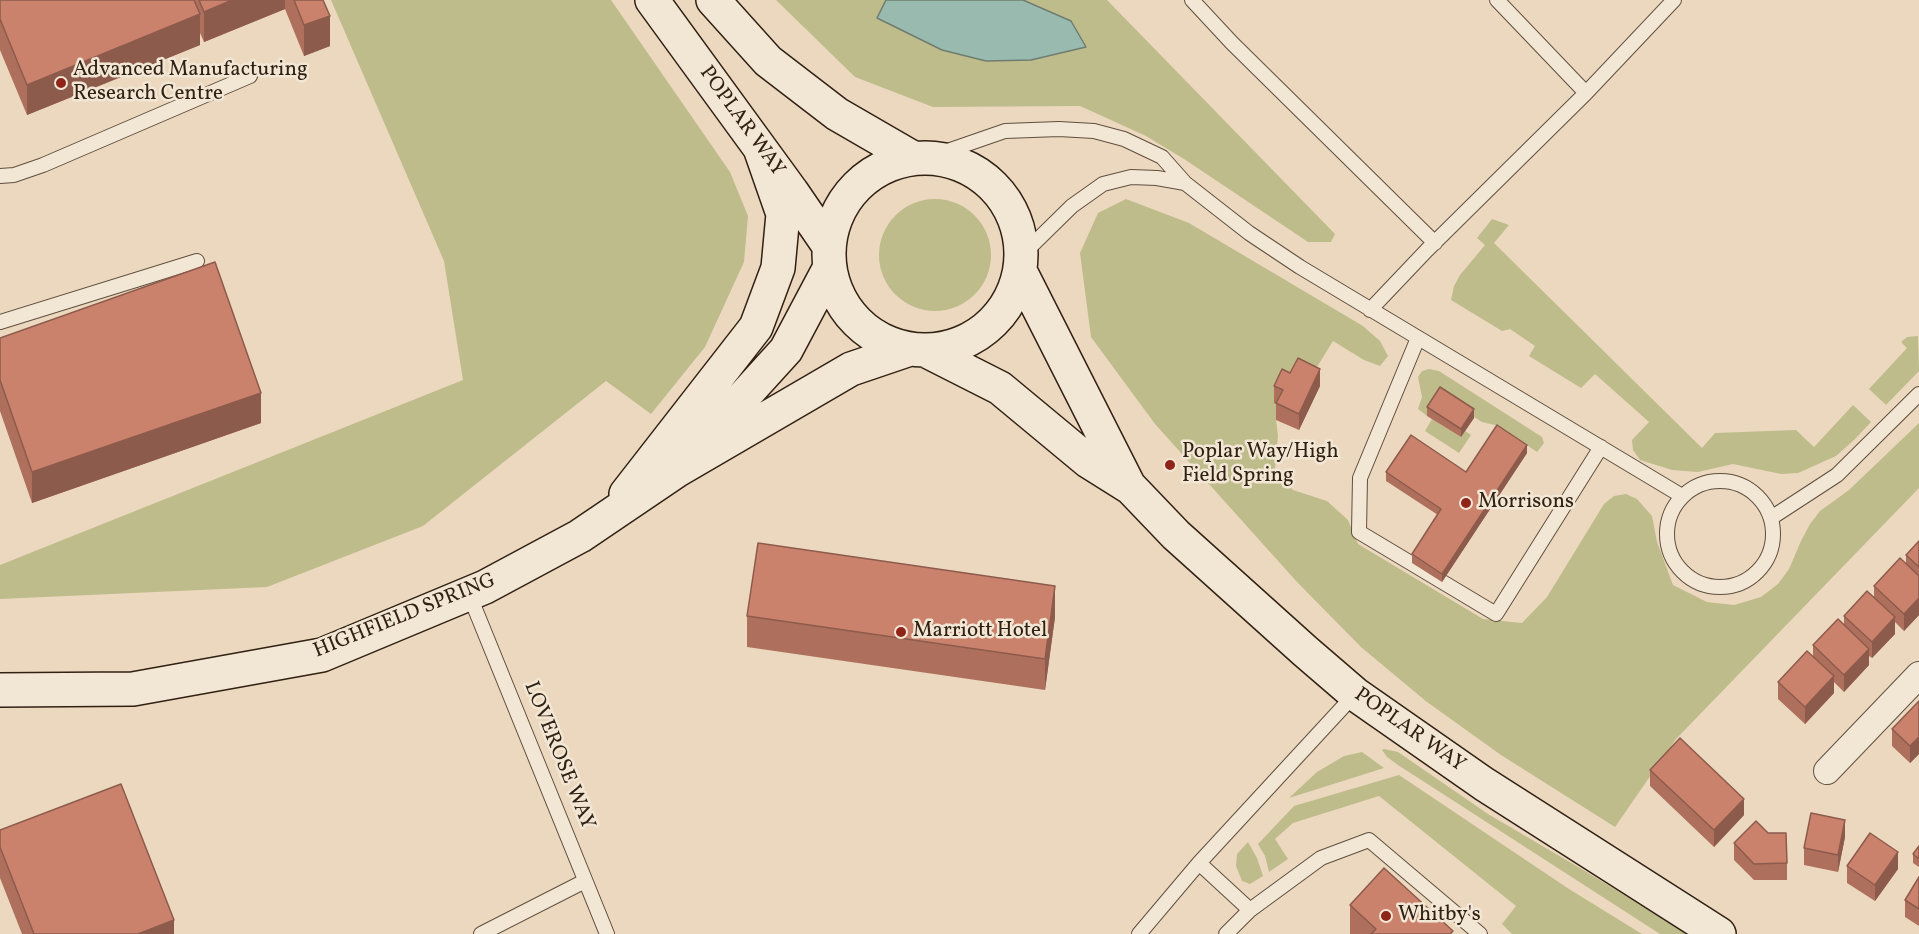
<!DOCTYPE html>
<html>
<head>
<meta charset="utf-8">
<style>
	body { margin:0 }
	canvas { display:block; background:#ebd8be }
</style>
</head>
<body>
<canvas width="1919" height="934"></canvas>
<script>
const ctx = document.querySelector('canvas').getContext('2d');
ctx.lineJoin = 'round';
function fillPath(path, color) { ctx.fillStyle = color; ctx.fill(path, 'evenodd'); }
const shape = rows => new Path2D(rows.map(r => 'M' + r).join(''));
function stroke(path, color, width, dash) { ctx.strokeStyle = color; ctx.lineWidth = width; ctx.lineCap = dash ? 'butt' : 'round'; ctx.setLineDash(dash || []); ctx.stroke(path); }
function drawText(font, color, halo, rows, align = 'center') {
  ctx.font = font + ' Vollkorn,serif'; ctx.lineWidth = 5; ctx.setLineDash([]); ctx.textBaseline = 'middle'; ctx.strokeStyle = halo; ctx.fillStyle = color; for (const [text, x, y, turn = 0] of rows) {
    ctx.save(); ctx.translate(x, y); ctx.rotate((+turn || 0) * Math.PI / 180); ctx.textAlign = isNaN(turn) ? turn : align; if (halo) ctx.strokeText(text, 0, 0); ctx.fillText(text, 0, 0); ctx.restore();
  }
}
const green = shape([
	[331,0,611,0,730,172,748,216,744,262,705,347,651,414,606,381,423,526,267,587,0,599,0,565,463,380,444,261],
	[776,0,1107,0,1335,234,1331,242,1308,242,1184,159,1146,136,1080,106,933,107,855,77],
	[1126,199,1189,223,1363,326,1380,341,1388,356,1380,366,1364,360,1333,341,1309,380,1283,407,1276,420,1278,435,1275,470,1293,490,1327,501,1348,520,1358,544,1483,619,1522,623,1547,597,1604,504,1614,496,1626,494,1637,499,1652,516,1657,542,1673,585,1707,602,1734,605,1761,597,1778,584,1789,569,1801,541,1810,524,1820,511,1849,490,1919,423,1919,488,1676,739,1615,827,1501,755,1427,702,1361,647,1297,582,1155,424,1091,337,1080,253,1098,213],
	'879 255a56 56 0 1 1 112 0a56 56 0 1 1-112 0Z',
	[1492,219,1509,225,1494,243,1702,448,1715,433,1796,430,1814,447,1853,405,1871,422,1854,440,1836,456,1798,473,1781,474,1733,464,1698,472,1672,470,1640,460,1633,450,1632,440,1649,422,1595,374,1581,388,1529,356,1535,346,1510,329,1502,331,1451,300,1454,286,1460,275,1485,245,1477,238],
	[1918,336,1919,371,1886,405,1869,389,1907,348,1901,342,1907,337],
	[1429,369,1439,371,1542,437,1544,443,1537,452,1499,426,1482,422,1440,396,1427,416,1418,409,1422,397,1418,377,1422,371],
	[1432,419,1461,437,1465,431,1471,435,1459,453,1425,431],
	[1384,749,1398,752,1488,814,1585,871,1687,934,1660,934,1398,765,1387,757,1382,750],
	[1362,752,1384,768,1289,798,1317,772,1344,756],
	[1399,775,1569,889,1642,934,1512,934,1502,924,1516,906,1379,796,1293,823,1275,839,1288,859,1269,872,1265,856,1258,844,1294,806],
	[1248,842,1257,858,1263,876,1250,884,1242,881,1236,866,1237,854]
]);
const water = shape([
	[886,0,1023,0,1071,21,1086,47,1031,60,986,61,942,50,877,18,886,0]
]);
const service = shape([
	[1192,0,1232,43,1435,243],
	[1497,0,1586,93],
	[927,158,1005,131,1059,129,1094,131,1124,139,1162,157,1185,183,1249,233,1300,267,1682,496],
	[0,176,14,175,43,165,250,76],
	[1021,256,1072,206,1103,184,1131,177,1157,178,1185,183],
	[1370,310,1427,250,1586,93,1674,0],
	[0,322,197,261],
	[1418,338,1360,478,1359,532,1496,614,1601,447],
	'1667 534a53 53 0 1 1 106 0a53 53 0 1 1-106 0Z',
	[1771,518,1837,475,1919,394],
	[469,594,607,934],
	[1199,863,1250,910,1321,858,1369,840,1480,934],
	[481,934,585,881],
	[1139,934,1199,863,1355,694],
	[1226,934,1250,910]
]);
const minor = shape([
	[1827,771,1919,675]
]);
const secondary = shape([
	[652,0,792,192,829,246],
	[713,0,768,61,837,114,913,158],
	'829 254a96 96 0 1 1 192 0a96 96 0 1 1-192 0Z',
	[1020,271,1129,486],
	[925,350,1000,388,1088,461,1131,488,1176,535,1305,651,1355,694,1484,784,1719,934],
	[697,448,786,350,829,269],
	[626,494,756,327,778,268,783,214,761,151],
	[0,690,133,689,322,655,485,587,580,536,676,471,851,369,910,349]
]);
const wall = shape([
	[0,0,323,0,330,46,304,56,285,9,204,42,200,33,200,45,27,115,0,50],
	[0,338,261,423,32,503,0,411],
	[1290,373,1320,386,1299,430,1276,420,1276,404,1274,403,1274,386],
	[1427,407,1474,418,1461,437,1427,416],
	[1527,453,1442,582,1412,563,1412,554,1438,515,1386,481,1386,472,1466,472],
	[1919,541,1919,615,1904,631,1895,622,1895,634,1872,658,1869,656,1869,665,1844,692,1834,682,1834,693,1805,724,1778,699,1778,682,1813,656,1813,645,1844,625,1844,616,1874,597,1874,586,1906,563,1906,555],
	[747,616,1055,617,1045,690,747,647],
	[1919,701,1919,754,1910,763,1892,746,1892,729],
	[1650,770,1744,815,1714,847,1650,786],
	[0,830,174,934,22,934,0,878],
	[1845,837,1838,872,1804,865,1804,848],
	[1734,843,1787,863,1787,880,1754,880,1734,860],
	[1919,846,1919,867,1913,863,1913,854],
	[1847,866,1898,869,1875,901,1847,883],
	[1919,877,1919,926,1905,917,1905,900],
	[1350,905,1453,934,1350,934]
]);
const shadedWall = shape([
	[232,0,285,0,285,9,204,42,204,12],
	[200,14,200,45,27,115,27,85],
	[330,16,330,46,304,56,304,25],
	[1320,369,1320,386,1299,430,1299,414],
	[261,393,261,423,32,503,32,472],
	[1474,409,1474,418,1461,437,1461,429],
	[1527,445,1527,453,1442,582,1442,574],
	[1055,586,1055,617,1045,690,1045,659],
	[1919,598,1919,615,1904,631,1904,614],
	[1895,617,1895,634,1872,658,1872,642],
	[1869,649,1869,665,1844,692,1844,675],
	[1834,676,1834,693,1805,724,1805,707],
	[1919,737,1919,754,1910,763,1910,746],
	[1744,799,1744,815,1714,847,1714,830],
	[1845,820,1845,837,1838,872,1838,855],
	[1898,852,1898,869,1875,901,1875,885],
	[174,920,174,934,138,934]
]);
const building = shape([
	[0,0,194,0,200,14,27,85,0,19,0,0],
	[199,0,232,0,204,12,199,0],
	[294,0,323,0,330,16,304,25,294,0],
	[215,262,261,393,32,472,0,380,0,338,215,262],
	[1298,358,1320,369,1299,414,1276,403,1283,390,1274,386,1282,369,1290,373,1298,358],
	[1440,387,1474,409,1461,429,1427,407,1440,387],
	[1497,425,1527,445,1442,574,1412,554,1441,509,1386,472,1411,435,1466,472,1497,425],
	[1919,541,1919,567,1906,555,1919,541],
	[758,543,1055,586,1045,659,747,616,758,543],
	[1900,558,1919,576,1919,598,1904,614,1874,586,1900,558],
	[1867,591,1895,617,1872,642,1844,616,1867,591],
	[1838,619,1869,649,1844,675,1813,645,1838,619],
	[1807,651,1834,676,1805,707,1778,682,1807,651],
	[1919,701,1919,737,1910,746,1892,729,1919,701],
	[1680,738,1744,799,1714,830,1650,770,1680,738],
	[121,784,174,920,138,934,34,934,0,847,0,830,121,784],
	[1811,813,1845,820,1838,855,1804,848,1811,813],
	[1756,821,1768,833,1786,833,1787,863,1754,864,1734,843,1756,821],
	[1870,833,1898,852,1875,885,1847,866,1870,833],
	[1919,846,1919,859,1913,854,1919,846],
	[1384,868,1453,931,1450,934,1371,934,1376,929,1350,905,1384,868],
	[1919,877,1919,909,1905,900,1919,877]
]);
const markers = [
	[61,83,6,"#8f2418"],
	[1170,465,6,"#8f2418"],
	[1466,503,6,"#8f2418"],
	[901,632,6,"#8f2418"],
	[1386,916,6,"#8f2418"]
];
const poiNames = [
	["Advanced Manufacturing",73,71],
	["Research Centre",73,95],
	["Poplar Way/High",1182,453],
	["Field Spring",1182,477],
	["Morrisons",1478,503],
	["Marriott Hotel",913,632],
	["Whitby's",1398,916]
];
const streetNames = [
	["POPLAR WAY",741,122,54],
	["HIGHFIELD SPRING",405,617,-22],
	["POPLAR WAY",1409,731,35],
	["LOVEROSE WAY",558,756,68]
];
fillPath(green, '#bfbc8c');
fillPath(water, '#99baae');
stroke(water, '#6f7d70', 1.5);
stroke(service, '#604f3e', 16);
stroke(minor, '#604f3e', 28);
stroke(secondary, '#312113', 36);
stroke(service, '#f2e6d5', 14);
stroke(minor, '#f2e6d5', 26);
stroke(secondary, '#f2e6d5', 33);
fillPath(wall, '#ae705d');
fillPath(shadedWall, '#8d5b4c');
fillPath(building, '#ca826c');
stroke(building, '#8d5b4c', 1.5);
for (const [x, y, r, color] of markers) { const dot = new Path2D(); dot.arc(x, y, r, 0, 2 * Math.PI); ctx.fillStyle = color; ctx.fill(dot); stroke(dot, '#f2e6d5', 2); }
drawText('21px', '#312113', '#f2e6d5', poiNames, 'left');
drawText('21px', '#312113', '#f2e6d5', streetNames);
</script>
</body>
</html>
